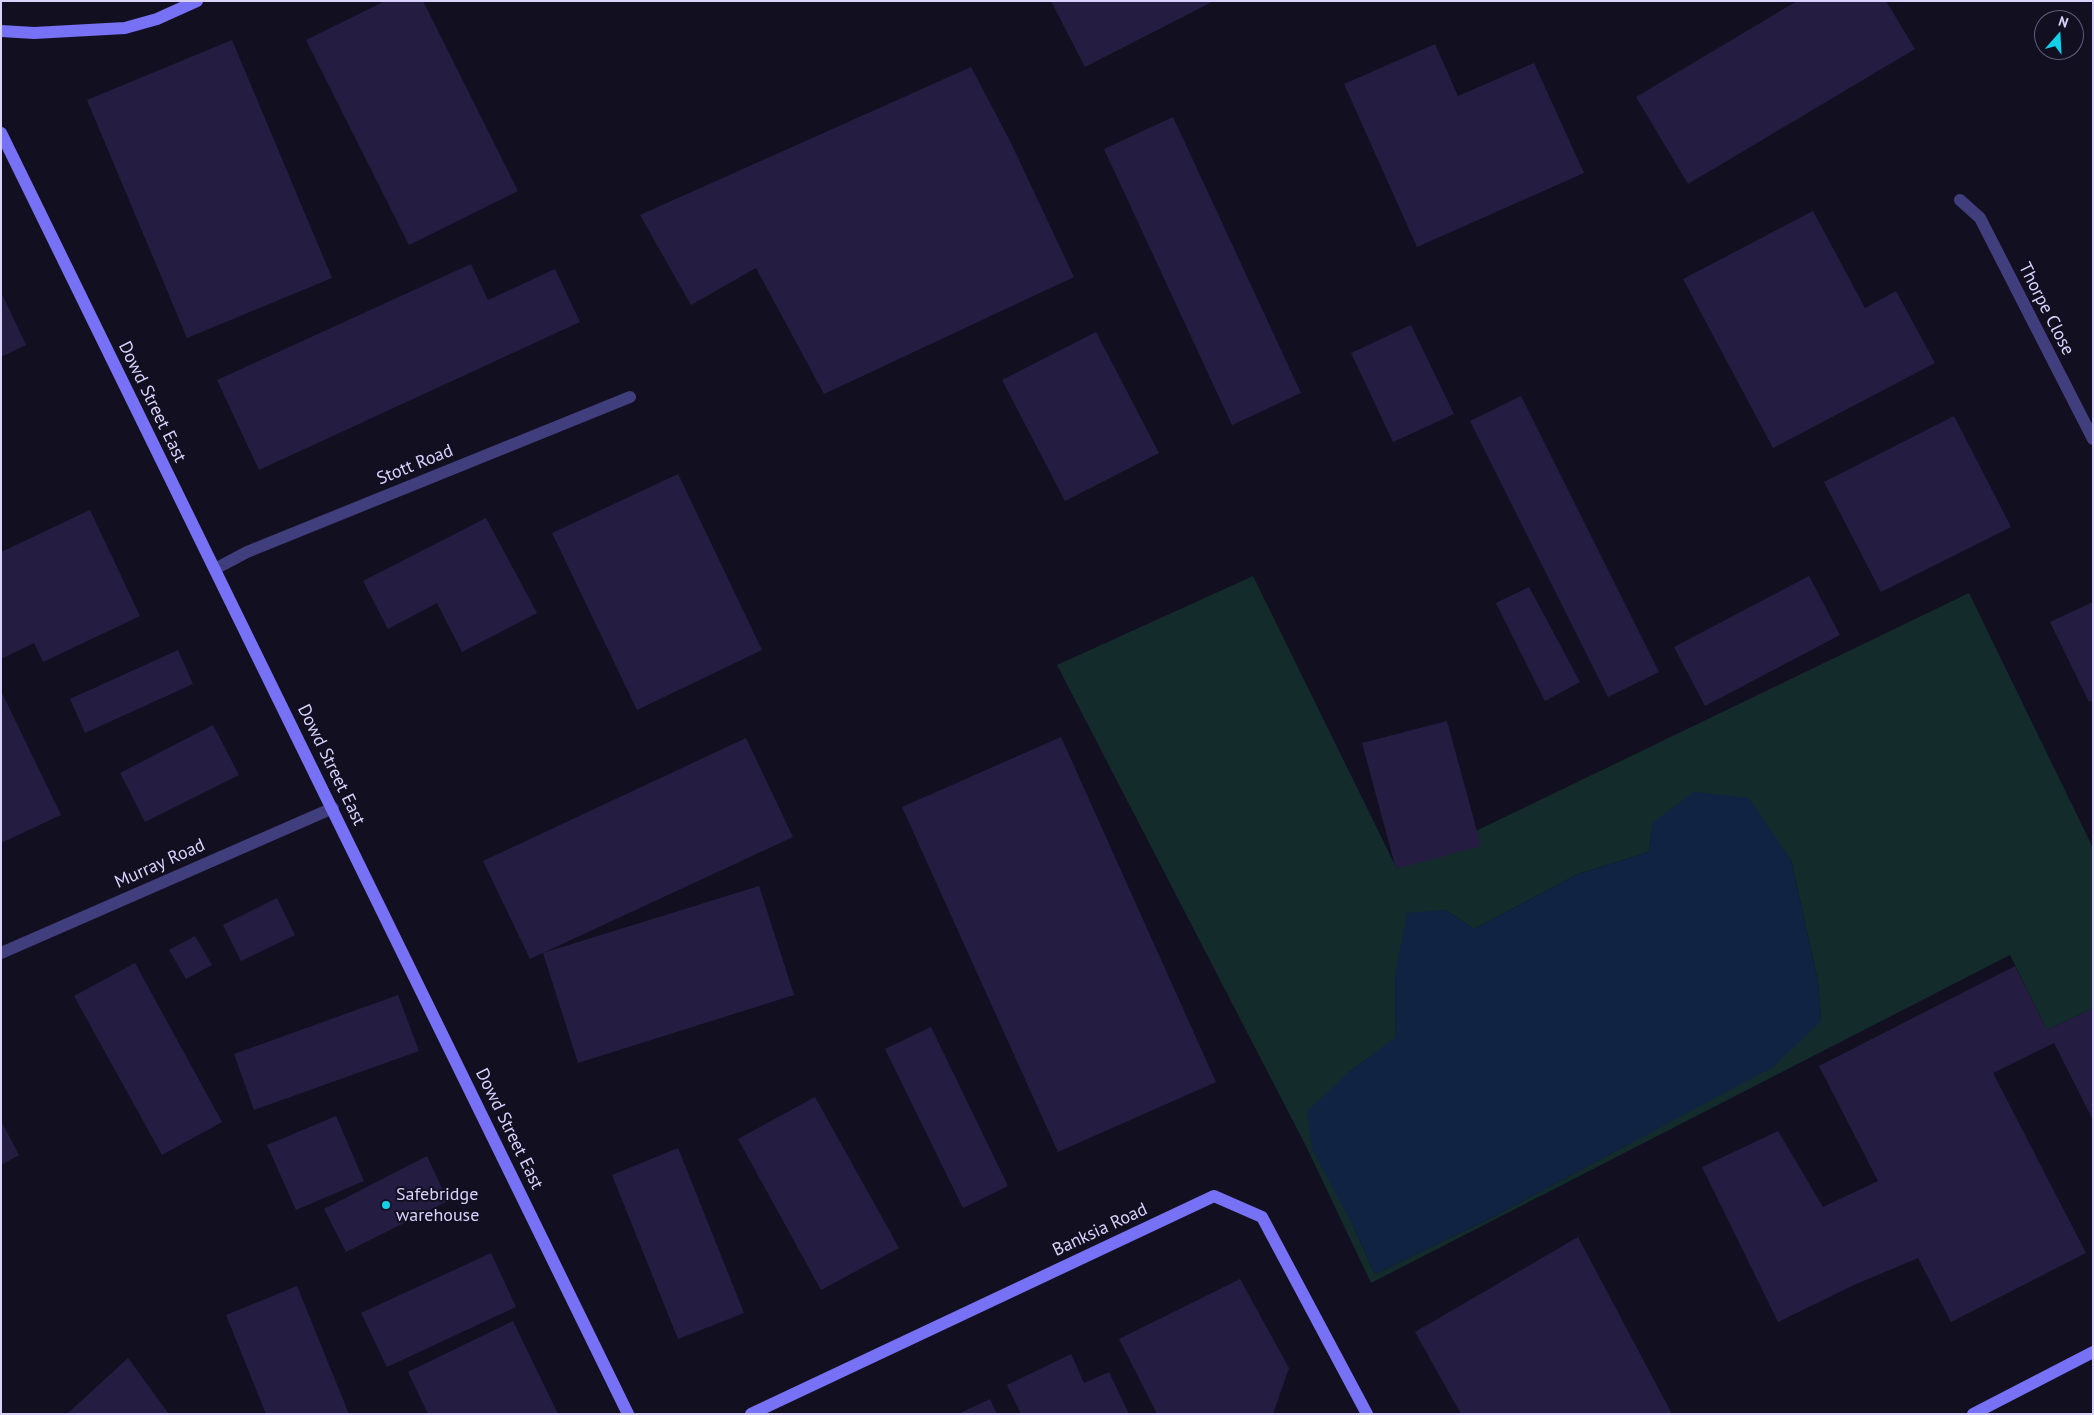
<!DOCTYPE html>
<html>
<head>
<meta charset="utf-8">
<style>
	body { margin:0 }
	#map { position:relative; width:2094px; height:1415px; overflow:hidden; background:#120f21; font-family:"PT Sans",sans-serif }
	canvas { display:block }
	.frame { position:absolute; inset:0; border:2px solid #d8d2fc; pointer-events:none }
	.north { position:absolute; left:2034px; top:10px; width:50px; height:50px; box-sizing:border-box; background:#120f21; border:1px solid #615d79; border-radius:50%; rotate:19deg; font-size:14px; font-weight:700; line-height:20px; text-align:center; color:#d8d2fc }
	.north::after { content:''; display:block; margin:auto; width:18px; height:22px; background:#11d0e9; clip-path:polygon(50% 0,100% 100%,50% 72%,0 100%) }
</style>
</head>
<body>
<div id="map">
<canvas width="2094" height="1415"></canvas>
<div class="frame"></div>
<div class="north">N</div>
</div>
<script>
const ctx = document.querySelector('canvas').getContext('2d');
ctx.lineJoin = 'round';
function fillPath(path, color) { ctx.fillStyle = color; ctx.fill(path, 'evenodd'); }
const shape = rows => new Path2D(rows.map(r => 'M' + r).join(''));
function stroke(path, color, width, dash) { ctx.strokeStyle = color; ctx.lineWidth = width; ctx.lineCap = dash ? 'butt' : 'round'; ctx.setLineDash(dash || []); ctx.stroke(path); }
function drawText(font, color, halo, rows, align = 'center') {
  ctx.font = font + ' "PT Sans",sans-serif'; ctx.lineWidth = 4; ctx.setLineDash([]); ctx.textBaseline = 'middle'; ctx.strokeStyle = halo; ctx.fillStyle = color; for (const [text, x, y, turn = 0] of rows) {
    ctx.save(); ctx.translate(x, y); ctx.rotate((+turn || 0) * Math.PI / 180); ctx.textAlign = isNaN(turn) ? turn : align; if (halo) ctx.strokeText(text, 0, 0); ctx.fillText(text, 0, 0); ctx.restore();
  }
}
const green = shape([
	[1253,576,1397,869,1969,593,2093,848,2093,1008,2047,1030,2010,955,1371,1283,1307,1148,1057,665],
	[1653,822,1791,860,1818,982,1821,1021,1623,1147,1491,1218,1375,1274,1353,1226,1349,1072,1396,1038,1395,975,1446,910,1474,929,1578,874,1649,852]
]);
const water = shape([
	[1694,792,1749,798,1791,860,1818,982,1821,1021,1773,1067,1491,1218,1375,1274,1353,1226,1312,1149,1307,1111,1349,1072,1396,1037,1395,975,1407,913,1446,910,1474,929,1578,874,1649,852,1653,822]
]);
const building = shape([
	[385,1,423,1,518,191,409,245,306,40],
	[1051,1,1214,1,1085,67],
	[1797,1,1886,1,1915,49,1688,184,1636,97],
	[232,40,332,278,187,338,87,100],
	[1435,44,1458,96,1534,63,1584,173,1417,247,1344,84],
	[971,67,1010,141,1074,277,824,394,756,268,691,305,640,215],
	[1173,117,1301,393,1232,425,1104,149],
	[1813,211,1865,308,1896,291,1935,363,1773,448,1683,279],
	[471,264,488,300,555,269,580,322,259,470,217,380],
	[1,292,26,345,1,357],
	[1411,325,1454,414,1393,442,1351,353],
	[1096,332,1159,453,1065,501,1002,380],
	[1521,396,1659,672,1608,697,1470,421],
	[1954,416,2011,527,1881,592,1824,482],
	[678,474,762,650,637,710,552,533],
	[90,510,140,616,43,662,34,643,1,659,1,552],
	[486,518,537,613,462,652,437,603,388,629,363,581],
	[1809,576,1840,635,1705,706,1674,647],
	[1529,587,1580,682,1545,701,1496,603],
	[2093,602,2093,700,2089,702,2050,622],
	[178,650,193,684,85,733,70,699],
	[1,691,61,815,1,843],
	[1447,721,1481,846,1396,869,1362,743],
	[213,725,239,775,145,822,120,773],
	[1061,737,1216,1082,1058,1152,902,807],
	[746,738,793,837,530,959,483,861],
	[759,886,794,995,578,1063,543,953],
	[277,898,295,935,241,961,223,925],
	[195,936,212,965,186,979,169,950],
	[135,963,222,1122,162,1155,74,996],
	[2015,966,2047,1030,2093,1008,2093,1120,2054,1043,1993,1073,2086,1253,1951,1322,1918,1258,1854,1285,1778,1322,1702,1167,1778,1131,1823,1207,1878,1181,1819,1066],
	[398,995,419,1051,254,1110,234,1054],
	[931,1027,1008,1186,963,1208,885,1049],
	[815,1097,899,1248,821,1290,738,1139],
	[336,1116,364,1181,296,1210,267,1145],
	[1,1121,19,1155,1,1165],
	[678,1148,744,1313,678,1339,612,1175],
	[427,1156,448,1201,346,1252,324,1209],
	[1578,1237,1672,1414,1461,1414,1415,1332],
	[491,1253,516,1307,387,1367,361,1313],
	[1240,1279,1289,1368,1273,1414,1157,1414,1119,1339],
	[297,1286,349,1414,266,1414,226,1315],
	[513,1321,558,1414,428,1414,408,1372],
	[1071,1354,1084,1383,1109,1372,1129,1414,1021,1414,1007,1385],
	[128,1358,169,1414,67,1414],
	[990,1399,997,1414,958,1414]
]);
const street = shape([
	[1960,200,1980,218,2093,439],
	[215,569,247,552,630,397],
	[1,953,333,808]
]);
const secondary = shape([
	[1,31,34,33,125,28,157,19,197,1],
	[1,133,628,1414],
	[751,1414,1214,1196,1262,1217,1367,1414],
	[1973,1414,2093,1352]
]);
const markers = [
	[386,1205,5,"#11d0e9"]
];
const streetNames = [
	["Thorpe Close",2046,309,63],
	["Dowd Street East",152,402,64],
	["Stott Road",415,465,-22],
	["Dowd Street East",331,765,64],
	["Murray Road",160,864,-24],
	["Dowd Street East",509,1129,64],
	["Banksia Road",1100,1230,-25]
];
const poiNames = [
	["Safebridge",396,1195],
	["warehouse",396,1216]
];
fillPath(green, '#132b2a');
fillPath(water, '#112343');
fillPath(building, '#241d41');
stroke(street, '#413e7d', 12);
stroke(secondary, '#7671f5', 12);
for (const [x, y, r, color] of markers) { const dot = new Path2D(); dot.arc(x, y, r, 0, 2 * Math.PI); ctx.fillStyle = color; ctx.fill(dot); stroke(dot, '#120f21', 2); }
drawText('18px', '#d8d2fc', '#120f21', streetNames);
drawText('18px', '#d8d2fc', '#120f21', poiNames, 'left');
</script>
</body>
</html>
